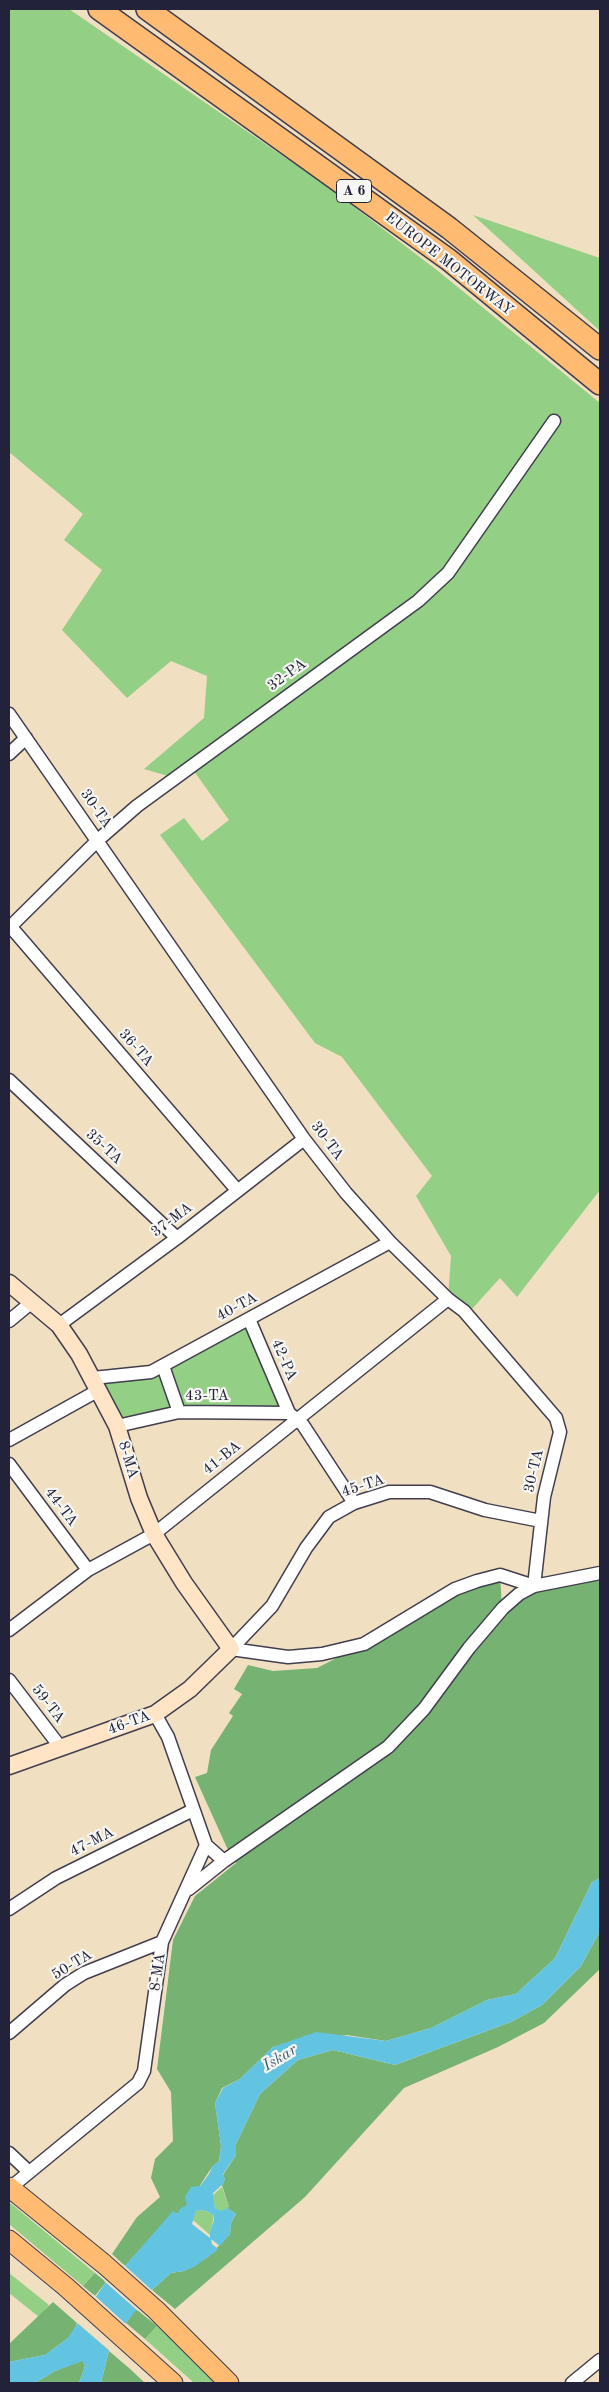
<!DOCTYPE html>
<html>
<head>
<meta charset="utf-8">
<style>
	body { margin:0 }
	#map { position:relative; width:609px; height:2392px; overflow:hidden; background:#f1dfc1; font-family:"Old Standard TT",serif }
	canvas { display:block }
	.frame { position:absolute; inset:0; border:10px solid #22223b; pointer-events:none }
</style>
</head>
<body>
<div id="map">
<canvas width="609" height="2392"></canvas>
<div class="frame"></div>
</div>
<script>
const ctx = document.querySelector('canvas').getContext('2d');
ctx.lineJoin = 'round';
function fillPath(path, color) { ctx.fillStyle = color; ctx.fill(path, 'evenodd'); }
const shape = rows => new Path2D(rows.map(r => 'M' + r).join(''));
function stroke(path, color, width, dash) { ctx.strokeStyle = color; ctx.lineWidth = width; ctx.lineCap = dash ? 'butt' : 'round'; ctx.setLineDash(dash || []); ctx.stroke(path); }
function drawText(font, color, halo, rows, align = 'center') {
  ctx.font = font + ' "Old Standard TT",serif'; ctx.lineWidth = 4.5; ctx.setLineDash([]); ctx.textBaseline = 'middle'; ctx.strokeStyle = halo; ctx.fillStyle = color; for (const [text, x, y, turn = 0] of rows) {
    ctx.save(); ctx.translate(x, y); ctx.rotate((+turn || 0) * Math.PI / 180); ctx.textAlign = isNaN(turn) ? turn : align; if (halo) ctx.strokeText(text, 0, 0); ctx.fillText(text, 0, 0); ctx.restore();
  }
}
const green = shape([
	[9,9,69,9,328,187,438,271,600,403,600,1190,517,1297,500,1278,472,1309,448,1299,451,1256,416,1196,432,1176,342,1057,315,1043,160,835,184,818,202,841,229,820,191,767,175,778,144,769,204,718,207,676,171,661,127,698,62,630,102,570,64,540,83,514,9,452],
	[473,215,600,258,600,331,589,321],
	[249,1319,289,1413,179,1412,117,1426,93,1378,134,1374],
	[222,2187,229,2207,221,2212,215,2208,213,2195],
	[9,2202,95,2273,83,2286,9,2224],
	[204,2210,214,2215,210,2235,193,2220,196,2211],
	[9,2273,49,2305,39,2317,9,2293],
	[157,2326,188,2354,217,2383,194,2383,145,2339]
]);
const forest = shape([
	[598,1574,600,1584,600,1878,592,1882,555,1958,516,1994,487,2000,431,2028,386,2041,347,2035,273,2047,240,2079,222,2088,215,2103,221,2146,219,2161,212,2167,187,2205,177,2214,174,2212,125,2266,112,2254,137,2217,160,2197,151,2178,155,2159,173,2141,171,2092,157,2069,173,1940,195,1896,236,1863,228,1850,195,1777,207,1773,211,1750,233,1716,229,1713,242,1694,234,1689,248,1665,273,1671,317,1668,364,1644,406,1617,500,1575,502,1607,519,1594],
	[600,1931,600,1969,544,2023,498,2047,404,2088,305,2197,175,2309,152,2290,171,2273,184,2271,208,2257,230,2234,231,2223,236,2214,227,2208,229,2207,222,2185,225,2179,223,2175,236,2155,236,2144,260,2094,298,2060,333,2050,395,2065,511,2022,542,2005,581,1966],
	[95,2273,106,2282,95,2296,83,2286],
	[53,2302,77,2323,74,2331,67,2339,45,2355,9,2362,9,2344],
	[136,2309,157,2326,145,2339,126,2323],
	[109,2351,129,2368,145,2383,101,2383],
	[83,2360,85,2366,79,2383,35,2383,55,2371]
]);
const water = shape([
	[600,1878,600,1931,581,1966,542,2005,511,2022,395,2065,333,2050,298,2060,260,2094,236,2144,236,2155,223,2174,225,2179,222,2185,213,2193,215,2208,221,2211,227,2208,236,2214,231,2223,230,2234,220,2246,211,2239,212,2244,218,2249,215,2252,194,2267,184,2271,171,2273,152,2290,126,2323,109,2351,101,2383,79,2383,85,2366,83,2361,55,2371,35,2383,9,2383,9,2362,45,2355,67,2339,106,2282,125,2266,173,2211,177,2214,181,2208,187,2205,185,2197,191,2187,200,2186,209,2174,212,2167,219,2161,221,2146,215,2103,223,2088,240,2079,273,2047,316,2032,386,2041,431,2028,487,2000,516,1994,555,1958,592,1882],
	[204,2210,214,2215,214,2220,210,2232,210,2238,192,2224,196,2211]
]);
const pier = shape([
	[123,2264,154,2292,138,2311,104,2281],
	[93,2294,127,2325,111,2352,75,2321]
]);
const street = shape([
	[9,714,304,1139,346,1193,390,1242,448,1299,464,1311,556,1418,560,1432,544,1497,534,1586],
	[9,754,26,738],
	[10,926,237,1190],
	[9,928,98,840,137,806,418,601,448,573,554,421],
	[9,1080,177,1238],
	[249,1319,289,1413],
	[9,1321,32,1302],
	[59,1325,177,1238,304,1139],
	[163,1366,179,1412],
	[93,1378,151,1372,390,1242],
	[117,1426,179,1412,289,1413,303,1425,354,1503],
	[9,1440,99,1390],
	[9,1464,88,1570],
	[9,1630,88,1570,154,1534,448,1299],
	[231,1649,272,1606,306,1548,329,1517,354,1503,389,1492,430,1492,485,1510,541,1521],
	[231,1649,288,1657,322,1654,364,1644,455,1589,477,1581,500,1575,534,1586],
	[9,1680,61,1748],
	[206,1845,224,1861],
	[189,1889,224,1861,388,1747,424,1709,469,1648,503,1608,519,1594,534,1586,600,1573],
	[9,1909,56,1878,193,1810],
	[9,2033,65,1985,84,1973,162,1942],
	[9,2153,28,2171],
	[10,2188,138,2083,144,2071,162,1942,206,1845,168,1737,155,1714],
	[572,2383,600,2360]
]);
const secondary = shape([
	[9,1283,59,1325,79,1354,117,1426,139,1498,154,1534,184,1583,231,1649,190,1689,155,1714,9,1766]
]);
const primary = shape([
	[9,2187,104,2264,156,2310,229,2383],
	[9,2240,66,2287,173,2383]
]);
const highway = shape([
	[99,9,449,260,600,384],
	[147,9,449,228,600,349]
]);
const shields = [
	[354,191,35]
];
const shieldNames = [
	["A 6",354,191]
];
const streetNames = [
	["EUROPE MOTORWAY",449,264,38],
	["32-РА",287,675,-36],
	["30-ТА",96,809,55],
	["36-ТА",136,1048,49],
	["30-ТА",327,1141,53],
	["35-ТА",104,1147,43],
	["37-МА",172,1220,-37],
	["40-ТА",237,1307,-28],
	["42-РА",284,1360,67],
	["43-ТА",207,1396],
	["41-ВА",222,1458,-39],
	["8-МА",128,1460,73],
	["30-ТА",534,1471,-77],
	["45-ТА",363,1486,-18],
	["44-ТА",61,1507,53],
	["59-ТА",48,1704,52],
	["46-ТА",129,1723,-20],
	["47-МА",92,1842,-27],
	["50-ТА",72,1965,-31],
	["8-МА",158,1972,-82]
];
const waterNames = [
	["Iskar",280,2058,-31]
];
fillPath(green, '#93cf84');
fillPath(forest, '#76b272');
fillPath(water, '#63c4e1');
fillPath(pier, '#f1dfc1');
stroke(street, '#413e4f', 15);
stroke(secondary, '#413e4f', 19);
stroke(primary, '#413e4f', 21);
stroke(highway, '#413e4f', 24);
stroke(street, '#fff', 12);
stroke(secondary, '#ffe4c6', 16);
stroke(primary, '#febb71', 19);
stroke(highway, '#febb71', 21);
for (const [x, y, w] of shields) { const box = new Path2D(); box.roundRect(x - w / 2, y - 11.5, w, 23, 4); ctx.fillStyle = '#f6f6f2'; ctx.fill(box); stroke(box, '#22223b', 1); }
drawText('bold 14px', '#22223b', null, shieldNames);
drawText('15px', '#22223b', '#f6f6f2', streetNames);
drawText('italic 16px', '#395b75', '#f6f6f2', waterNames);
</script>
</body>
</html>
